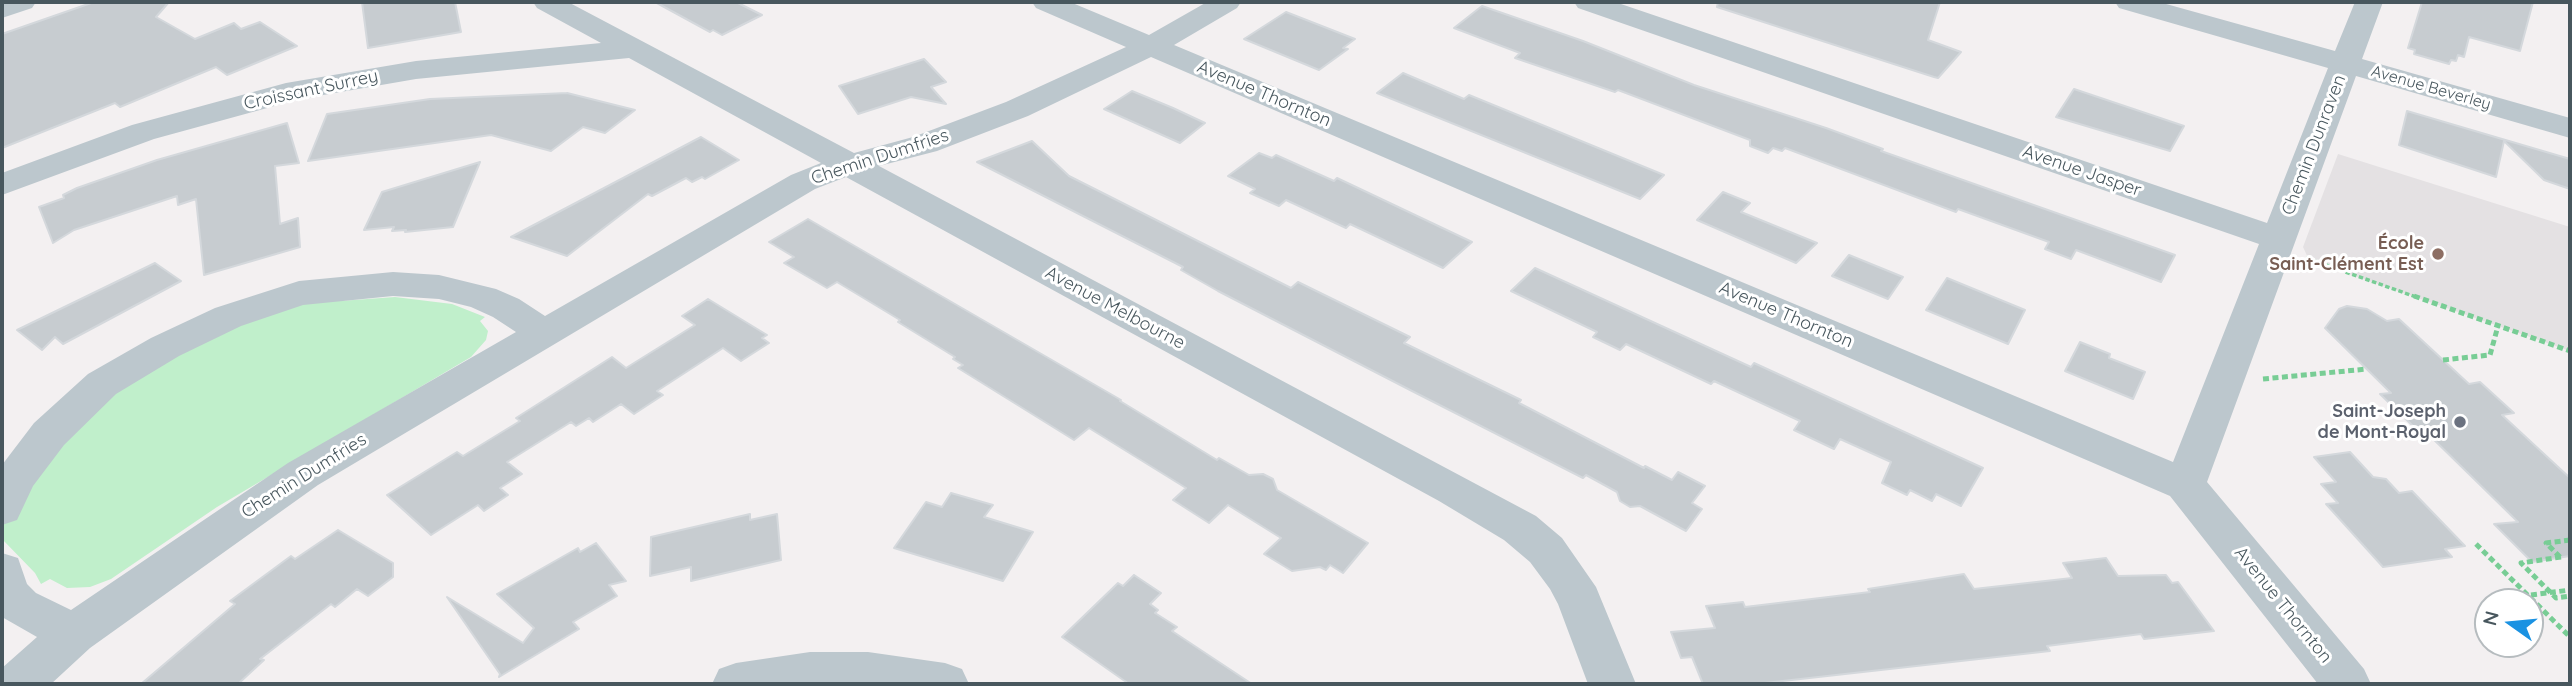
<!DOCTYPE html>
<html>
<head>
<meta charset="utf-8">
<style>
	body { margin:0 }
	#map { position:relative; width:2572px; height:686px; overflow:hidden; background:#f3f0f1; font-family:Quicksand,sans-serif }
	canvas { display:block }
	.frame { position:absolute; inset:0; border:4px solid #48575e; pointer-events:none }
	.north { position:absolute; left:2474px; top:588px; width:70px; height:70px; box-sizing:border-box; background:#fff; border:2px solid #b6bcbf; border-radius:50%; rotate:285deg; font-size:19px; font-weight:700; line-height:28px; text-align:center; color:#48575e }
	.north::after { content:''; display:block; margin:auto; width:24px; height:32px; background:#1b92e2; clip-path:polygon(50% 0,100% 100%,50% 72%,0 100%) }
</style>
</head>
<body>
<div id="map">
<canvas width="2572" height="686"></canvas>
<div class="frame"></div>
<div class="north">N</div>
</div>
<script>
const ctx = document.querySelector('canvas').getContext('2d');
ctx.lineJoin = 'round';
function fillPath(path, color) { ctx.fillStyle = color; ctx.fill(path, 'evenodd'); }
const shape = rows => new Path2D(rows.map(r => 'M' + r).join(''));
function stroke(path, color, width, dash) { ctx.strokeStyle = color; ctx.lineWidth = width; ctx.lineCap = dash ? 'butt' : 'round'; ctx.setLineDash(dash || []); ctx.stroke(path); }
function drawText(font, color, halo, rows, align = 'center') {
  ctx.font = font + ' Quicksand,sans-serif'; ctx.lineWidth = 6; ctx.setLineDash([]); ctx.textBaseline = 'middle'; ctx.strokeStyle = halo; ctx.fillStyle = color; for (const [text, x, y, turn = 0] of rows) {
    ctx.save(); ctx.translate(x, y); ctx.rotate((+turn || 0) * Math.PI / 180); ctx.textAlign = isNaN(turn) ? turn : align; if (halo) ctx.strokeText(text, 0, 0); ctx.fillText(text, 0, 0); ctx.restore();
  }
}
const education = shape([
	[2338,154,2570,227,2570,351,2309,260,2303,247]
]);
const green = shape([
	[299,293,340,301,395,297,452,304,485,317,480,321,488,331,486,340,471,357,217,507,111,579,90,587,67,588,50,579,41,584,35,573,2,539,2,508,15,479,102,384]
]);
const building = shape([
	[94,2,169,2,156,17,195,39,234,23,241,29,260,22,297,46,227,75,216,67,120,107,115,103,2,148,2,34,94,2],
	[362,2,455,2,461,32,368,48,362,2],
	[655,2,736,2,762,15,722,35,713,30,710,32,655,2],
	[1718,2,1940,2,1928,40,1961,52,1938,78,1934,77,1717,7,1718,2],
	[2422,2,2533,2,2520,51,2469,37,2464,57,2458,55,2456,61,2451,60,2449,64,2414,54,2415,50,2408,48,2422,2],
	[1482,6,1583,41,1694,85,1826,128,1883,149,1881,151,2175,255,2161,282,2076,250,2071,259,2045,249,2049,242,1958,209,1956,212,1785,148,1782,151,1773,148,1768,153,1750,146,1750,140,1618,90,1615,92,1515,58,1520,53,1454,28,1482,6],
	[1286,12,1355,39,1343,48,1348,49,1319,70,1244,39,1286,12],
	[924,59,946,82,931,87,946,104,911,97,858,114,839,86,924,59],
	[1403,73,1464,99,1469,95,1664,175,1640,199,1377,93,1403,73],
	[2074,89,2184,126,2170,151,2056,117,2074,89],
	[1132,91,1173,108,1205,123,1180,143,1104,109,1132,91],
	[567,93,635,110,605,133,583,127,551,151,491,135,308,161,327,114,430,99,567,93],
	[2407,111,2570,159,2570,189,2544,180,2504,141,2496,177,2399,145,2407,111],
	[287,123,299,163,275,166,280,224,298,218,300,247,204,275,196,199,178,205,177,196,74,230,53,243,39,207,64,198,63,195,77,188,157,160,287,123],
	[701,137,739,160,705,179,702,177,692,182,686,178,652,196,648,194,567,256,511,237,701,137],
	[1032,141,1069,176,1291,288,1298,282,1410,337,1404,343,1521,400,1519,403,1644,468,1645,466,1672,480,1678,472,1705,486,1692,503,1702,509,1686,531,1640,506,1630,507,1620,501,1617,492,1586,475,1583,478,1412,391,1218,291,1181,270,1183,267,977,162,1032,141],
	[1259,153,1272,158,1276,155,1334,181,1337,178,1472,242,1443,268,1350,224,1346,228,1286,200,1279,206,1250,193,1255,189,1228,176,1259,153],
	[480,162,453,227,405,232,406,230,392,231,394,227,364,230,382,192,480,162],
	[1723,192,1750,203,1741,212,1817,243,1796,263,1697,220,1723,192],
	[808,219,1121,400,1120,401,1217,460,1219,458,1249,475,1263,474,1273,479,1277,490,1368,543,1343,573,1330,565,1326,570,1320,567,1292,571,1264,554,1281,538,1228,505,1209,523,1173,500,1186,488,1089,428,1074,440,958,368,963,365,953,359,955,357,898,322,900,320,837,282,827,288,784,263,794,257,769,242,808,219],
	[1849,255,1903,277,1888,299,1832,276,1849,255],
	[155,263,181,281,63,344,55,337,42,350,17,330,155,263],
	[1535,268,1751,367,1754,363,1983,468,1961,506,1936,494,1932,501,1910,490,1907,495,1882,483,1891,462,1840,439,1834,449,1794,430,1800,421,1714,381,1711,384,1626,344,1620,350,1593,337,1597,332,1511,291,1535,268],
	[1947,278,2025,310,2008,344,1926,310,1947,278],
	[708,299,767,335,762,338,769,343,741,361,723,348,657,391,663,395,634,414,621,404,593,422,589,418,576,426,571,422,507,462,522,474,500,488,508,495,484,511,478,505,431,535,387,495,457,452,463,456,520,421,516,418,612,357,626,368,695,325,682,316,708,299],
	[2347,306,2367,309,2387,321,2399,319,2469,384,2480,382,2514,413,2502,415,2570,478,2570,556,2532,562,2494,524,2518,522,2424,430,2417,430,2380,394,2391,393,2325,328,2339,309,2347,306],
	[2080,342,2110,354,2109,358,2145,372,2133,399,2065,371,2080,342],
	[2350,452,2373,477,2386,479,2399,493,2412,491,2465,546,2445,549,2452,557,2383,567,2326,504,2338,503,2321,484,2336,482,2314,457,2350,452],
	[951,493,993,505,984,517,1033,532,1003,581,894,548,926,502,942,507,951,493],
	[750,514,750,520,777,514,781,560,691,581,691,567,650,576,651,537,750,514],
	[338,530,393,563,393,577,368,596,357,589,335,607,331,604,260,659,264,660,238,684,141,684,235,604,230,601,291,556,295,559,338,530],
	[596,543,626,581,609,585,617,596,573,622,579,629,499,677,500,674,447,597,523,643,534,628,497,594,578,548,580,552,596,543],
	[2106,558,2118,576,2166,575,2172,583,2178,582,2214,631,2144,639,2141,634,2047,646,2050,651,1756,684,1703,684,1692,657,1681,658,1671,632,1715,628,1706,606,1743,602,1745,607,1870,592,1868,589,1964,574,1974,589,2072,578,2063,563,2106,558],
	[1134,575,1161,593,1150,604,1158,610,1155,613,1177,627,1172,631,1252,684,1129,684,1062,637,1118,583,1123,586,1134,575]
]);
const pathFar1 = shape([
	[2306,258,2419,298]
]);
const path = shape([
	[2414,296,2570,351],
	[2443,360,2490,355,2498,326],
	[2263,379,2367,369],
	[2476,544,2570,637],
	[2560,557,2546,543,2570,540],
	[2561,557,2521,563,2556,598,2570,596],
	[2531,595,2570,590]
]);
const minor = shape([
	[2,2,36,2,32,8,2,18,2,2],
	[533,2,568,2,854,153,913,137,1006,102,1126,47,1036,8,1032,2,1070,2,1149,35,1207,2,1241,2,1237,8,1174,45,2173,462,2259,244,1578,8,1574,2,1615,2,2267,223,2328,68,2119,8,2115,2,2159,2,2335,51,2355,2,2383,2,2362,59,2570,118,2570,138,2356,76,2207,482,2364,669,2371,684,2318,684,2170,496,1151,57,1028,116,937,151,879,166,1536,516,1562,538,1596,587,1636,684,1588,684,1558,604,1550,589,1530,562,1504,540,1439,501,846,177,815,189,318,485,90,648,51,684,2,684,2,668,37,637,2,617,2,553,18,558,27,584,36,593,71,610,288,463,516,332,493,317,471,307,439,299,393,296,303,305,241,326,179,356,116,394,64,445,33,486,17,520,2,525,2,465,34,423,88,374,151,338,215,308,299,281,393,272,439,275,496,289,519,299,545,316,791,175,821,163,629,58,416,79,300,99,154,139,2,195,2,173,132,125,286,83,416,61,601,43,537,8,533,2],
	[810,652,868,652,945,663,962,669,969,684,712,684,719,669,736,663,810,652]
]);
const markers = [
	[2438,254,7,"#8d6e63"],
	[2460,422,7,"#6b7280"]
];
const farStreetnames = [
	["Avenue Beverley",2431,88,16]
];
const streetNames = [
	["Croissant Surrey",311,90,-12],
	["Avenue Thornton",1264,94,23],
	["Chemin Dunraven",2314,145,-69],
	["Chemin Dumfries",880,157,-18],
	["Avenue Jasper",2082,171,19],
	["Avenue Melbourne",1115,308,28],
	["Avenue Thornton",1786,315,23],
	["Chemin Dumfries",304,476,-32],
	["Avenue Thornton",2283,605,51]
];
const educationNames = [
	["École",2424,244],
	["Saint-Clément Est",2424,265]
];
const worshipNames = [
	["Saint-Joseph",2446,412],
	["de Mont-Royal",2446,433]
];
fillPath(education, '#e4e1e3');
fillPath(green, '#c0efcb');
fillPath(building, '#c7ccd0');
stroke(building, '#d4d8dc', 2);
stroke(pathFar1, '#78cd95', 3.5, [4.5, 2.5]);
stroke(path, '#78cd95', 5, [6, 3.5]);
fillPath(minor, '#bcc7cd');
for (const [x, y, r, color] of markers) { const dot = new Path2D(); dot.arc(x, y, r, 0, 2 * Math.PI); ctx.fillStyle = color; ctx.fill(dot); stroke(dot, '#fff', 2.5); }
drawText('16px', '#48575e', '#fff', farStreetnames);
drawText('18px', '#48575e', '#fff', streetNames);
drawText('bold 18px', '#785e54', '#fff', educationNames, 'right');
drawText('bold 18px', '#5b616d', '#fff', worshipNames, 'right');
</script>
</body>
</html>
